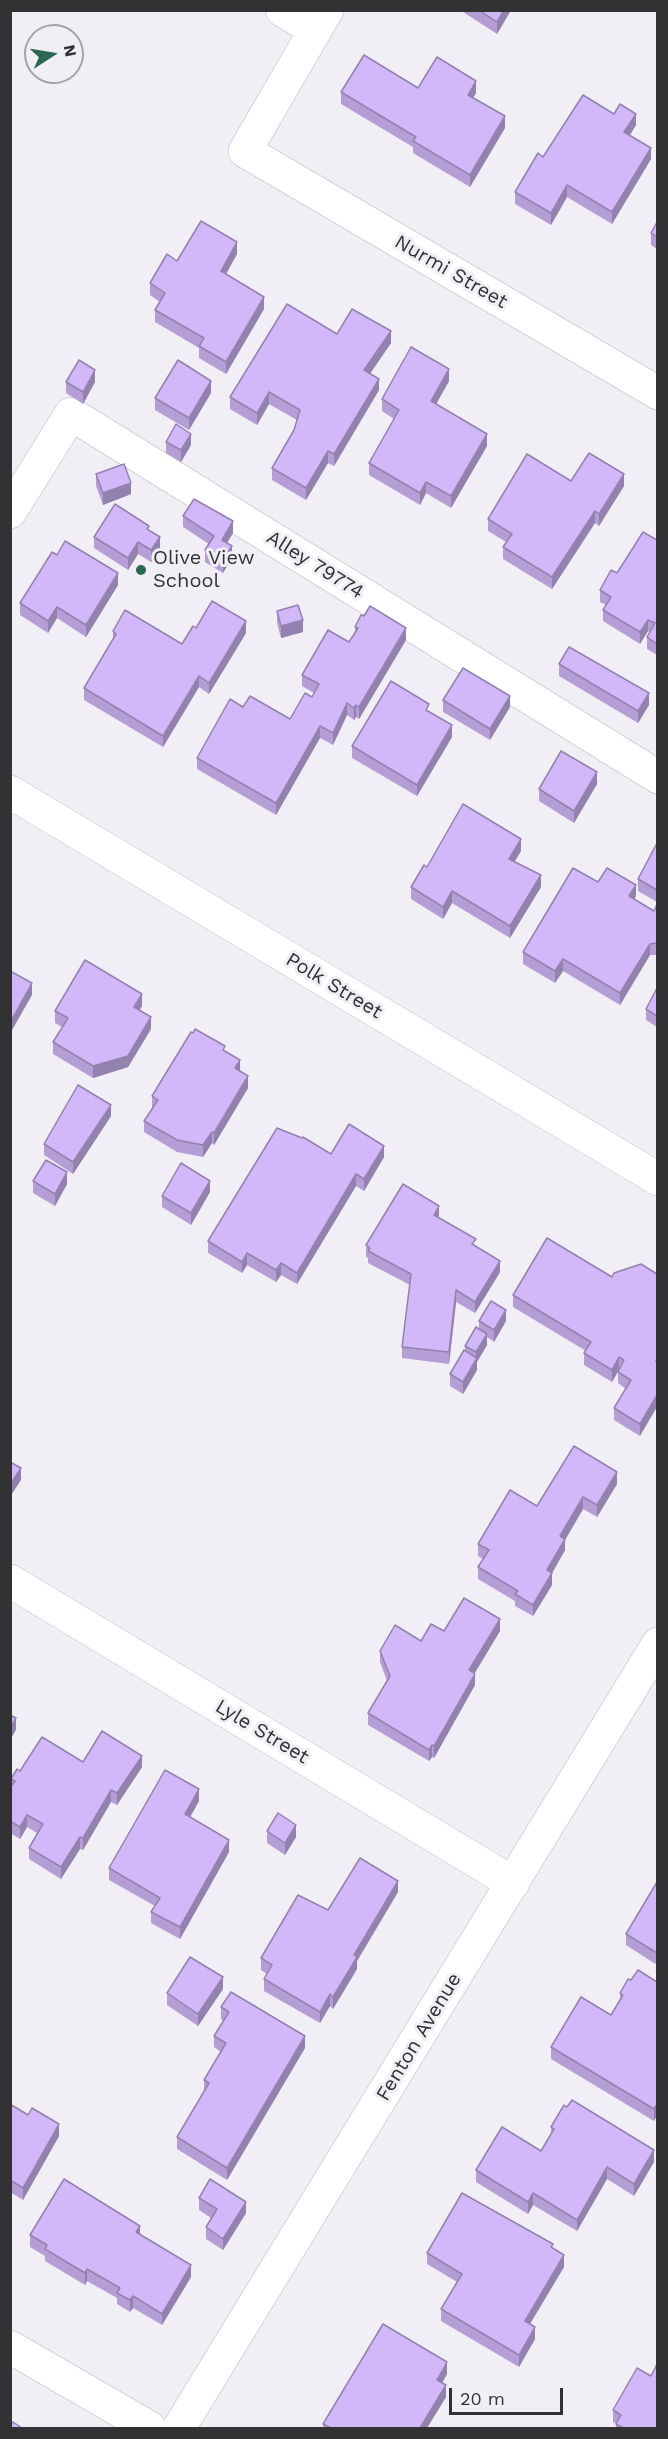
<!DOCTYPE html>
<html>
<head>
<meta charset="utf-8">
<style>
	body { margin:0 }
	#map { position:relative; width:668px; height:2439px; overflow:hidden; background:#f1eff5; font-family:"Work Sans",sans-serif }
	canvas { display:block }
	.frame { position:absolute; inset:0; border:12px solid #323133; pointer-events:none }
	.north { position:absolute; left:24px; top:24px; width:60px; height:60px; box-sizing:border-box; background:#f1eff5; border:2px solid #a5a3a7; border-radius:50%; rotate:78deg; font-size:16px; font-weight:700; line-height:24px; text-align:center; color:#323133 }
	.north::after { content:''; display:block; margin:auto; width:21px; height:27px; background:#2c6751; clip-path:polygon(50% 0,100% 100%,50% 72%,0 100%) }
	.scale { position:absolute; left:449px; top:2388px; width:114px; height:27px; box-sizing:border-box; border:3px solid #323133; border-top:0; padding-left:8px; font-size:18px; line-height:21px; white-space:nowrap; color:#323133; -webkit-text-stroke:4px #f1eff5; paint-order:stroke }
</style>
</head>
<body>
<div id="map">
<canvas width="668" height="2439"></canvas>
<div class="frame"></div>
<div class="north">N</div>
<div class="scale">20 m</div>
</div>
<script>
const ctx = document.querySelector('canvas').getContext('2d');
ctx.lineJoin = 'round';
const shape = rows => new Path2D(rows.map(r => 'M' + r).join(''));
function stroke(path, color, width, dash) { ctx.strokeStyle = color; ctx.lineWidth = width; ctx.lineCap = dash ? 'butt' : 'round'; ctx.setLineDash(dash || []); ctx.stroke(path); }
function fillPath(path, color) { ctx.fillStyle = color; ctx.fill(path, 'evenodd'); }
function drawText(font, color, halo, rows, align = 'center') {
  ctx.font = font + ' "Work Sans",sans-serif'; ctx.lineWidth = 6; ctx.setLineDash([]); ctx.textBaseline = 'middle'; ctx.strokeStyle = halo; ctx.fillStyle = color; for (const [text, x, y, turn = 0] of rows) {
    ctx.save(); ctx.translate(x, y); ctx.rotate((+turn || 0) * Math.PI / 180); ctx.textAlign = isNaN(turn) ? turn : align; if (halo) ctx.strokeText(text, 0, 0); ctx.fillText(text, 0, 0); ctx.restore();
  }
}
const minor = shape([
	[282,10,315,30],
	[327,10,245,151,658,393],
	[10,512,71,414,658,777],
	[10,792,658,1179],
	[10,1581,513,1883],
	[10,2347,150,2428],
	[179,2428,658,1644]
]);
const wall = shape([
	[460,10,511,10,497,34],
	[418,88,476,93,473,98,505,128,470,187,413,153,413,147,341,104,341,92],
	[614,114,636,125,630,135,651,159,612,224,567,197,551,225,515,204,515,192,543,157],
	[657,222,657,249,651,245,651,233],
	[237,254,226,274,264,309,226,374,199,358,199,348,155,322,155,310,160,302,150,295,150,283,177,261],
	[337,334,391,343,370,374,379,390,334,466,328,463,306,500,272,480,272,468,294,430,297,420,269,404,257,425,230,409,230,397],
	[449,381,436,404,487,446,451,508,426,493,420,505,369,475,369,463,394,419,382,411,382,399],
	[66,382,95,382,83,404,66,393],
	[211,393,189,430,155,410,155,398],
	[166,442,191,445,181,462,166,453],
	[96,474,131,494,103,505,96,486],
	[571,481,624,486,599,526,595,523,552,589,503,559,503,547,506,542,488,531,488,519],
	[183,516,233,533,227,543,232,558,223,573,205,562,205,550,209,544,183,527],
	[149,531,160,549,151,562,138,554,128,570,94,548,94,537],
	[657,540,657,655,647,649,647,637,650,632,648,631,640,644,603,621,603,610,606,605,600,602,600,590,617,573],
	[118,585,86,637,57,618,48,633,20,615,20,603],
	[277,611,303,632,281,638,277,623],
	[355,627,406,640,359,719,356,717,354,720,347,715,333,745,320,738,276,815,197,769,197,758,243,707,290,719,312,697,314,693,302,686,302,675,349,642,355,633],
	[196,628,246,633,209,694,199,687,163,747,84,700,84,688,113,640,113,631,182,644],
	[559,664,649,705,638,723,559,676],
	[443,700,510,707,490,740,443,712],
	[429,712,452,737,417,796,352,758,352,746],
	[597,784,574,823,539,801,539,789],
	[657,843,657,902,638,891,638,879],
	[521,851,514,862,541,887,510,938,452,903,443,919,411,899,411,887,427,867],
	[598,882,636,896,634,900,654,911,657,904,656,955,650,955,620,1005,563,971,555,983,523,964,523,952],
	[657,988,657,1027,646,1020,646,1009],
	[142,1006,139,1011,151,1029,128,1067,93,1078,53,1054,53,1042,62,1027,55,1023,55,1011],
	[225,1051,240,1071,248,1088,214,1145,212,1143,203,1157,177,1152,144,1132,144,1121,152,1108,152,1096],
	[111,1116,73,1174,44,1155,44,1144],
	[331,1154,384,1157,364,1191,356,1186,297,1284,281,1275,276,1282,247,1265,242,1273,208,1253,208,1241],
	[33,1181,67,1184,55,1206,33,1193],
	[210,1192,191,1225,162,1207,162,1196],
	[366,1245,476,1246,500,1272,475,1313,456,1302,449,1364,402,1358,402,1347,410,1285,368,1263,368,1258,366,1257],
	[641,1264,640,1436,614,1420,614,1408,626,1389,618,1383,618,1372,612,1382,584,1365,584,1353,586,1351,513,1307,513,1295,612,1277],
	[479,1321,506,1321,494,1342,487,1337,487,1345,477,1362,477,1370,463,1394,450,1386,450,1374,465,1350,465,1346,479,1330],
	[617,1484,597,1517,583,1509,565,1540,565,1550,552,1573,552,1585,533,1616,515,1606,515,1601,478,1579,478,1567,483,1559,478,1556,478,1544,537,1506],
	[444,1631,500,1631,475,1673,475,1685,434,1758,432,1757,429,1761,368,1725,368,1713,387,1681,380,1662,380,1651,421,1641],
	[83,1762,142,1767,117,1805,111,1802,83,1850,80,1849,61,1879,29,1859,29,1848,37,1833,27,1827,20,1839,10,1833,11,1779,20,1771],
	[199,1801,190,1817,229,1852,180,1939,151,1923,151,1912,155,1906,109,1880,109,1868],
	[267,1831,296,1837,285,1855,267,1843],
	[657,1882,657,1965,626,1945,626,1934],
	[398,1892,357,1961,357,1969,333,2009,330,2006,320,2023,264,1991,264,1979,267,1974,261,1970,261,1958,328,1910],
	[631,1980,657,1982,654,2121,551,2059,551,2047,611,2015,620,1999,620,1993],
	[223,1989,198,2026,167,2005,167,1993],
	[221,2007,305,2048,227,2180,177,2149,177,2137,204,2092,204,2080,221,2052,214,2047,214,2036,224,2021,221,2019],
	[10,2104,59,2136,23,2200,10,2192],
	[551,2127,654,2162,634,2196,607,2179,577,2231,533,2205,528,2214,476,2182,476,2170,541,2151,551,2135],
	[199,2198,246,2213,223,2250,206,2239,206,2227,211,2218,199,2210],
	[30,2235,140,2235,191,2277,162,2325,133,2308,130,2312,117,2304,117,2298,87,2281,85,2285,45,2261,45,2256,30,2247],
	[553,2248,564,2267,530,2324,535,2339,519,2367,441,2321,441,2309,457,2282,427,2264,427,2253],
	[447,2374,442,2383,446,2397,427,2428,323,2428,323,2424],
	[651,2376,657,2428,616,2428,616,2424,613,2422,613,2410]
]);
const shadedWall = shape([
	[504,10,511,10,497,34,497,22],
	[476,81,476,93,468,106,468,95],
	[636,114,636,125,624,144,624,132],
	[505,116,505,128,470,187,470,175],
	[651,148,651,159,612,224,612,212],
	[567,185,567,197,551,225,551,213],
	[237,242,237,254,221,283,221,271],
	[264,297,264,309,226,374,226,362],
	[391,331,391,343,364,382,364,370],
	[449,369,449,381,431,413,431,401],
	[95,370,95,382,83,404,83,392],
	[379,379,379,390,334,466,334,454],
	[211,381,211,393,189,430,189,418],
	[269,392,269,404,257,425,257,413],
	[191,434,191,445,181,462,181,450],
	[487,434,487,446,451,508,451,496],
	[328,451,328,463,306,500,306,488],
	[624,474,624,486,599,526,599,514],
	[426,482,426,493,420,505,420,493],
	[131,483,131,494,103,505,103,493],
	[595,511,595,523,552,589,552,577],
	[233,521,233,533,222,551,222,540],
	[160,537,160,549,151,562,151,550],
	[138,542,138,554,128,570,128,558],
	[232,546,232,558,223,573,223,561],
	[118,573,118,585,86,637,86,625],
	[57,607,57,618,48,633,48,621],
	[303,620,303,632,281,638,281,626],
	[648,620,648,631,640,644,640,632],
	[246,621,246,633,209,694,209,683],
	[406,628,406,640,359,719,359,707],
	[199,676,199,687,163,747,163,736],
	[649,693,649,705,638,723,638,711],
	[510,696,510,707,490,740,490,729],
	[347,703,347,715,333,745,333,733],
	[356,705,356,717,354,720,354,708],
	[452,725,452,737,417,796,417,785],
	[320,726,320,738,276,815,276,803],
	[597,772,597,784,574,823,574,811],
	[521,839,521,851,509,871,509,859],
	[541,875,541,887,510,938,510,926],
	[636,885,636,896,629,908,629,896],
	[452,891,452,903,443,919,443,907],
	[650,944,650,955,620,1005,620,993],
	[563,959,563,971,555,983,555,971],
	[32,983,32,995,11,1032,11,1021],
	[142,994,142,1006,134,1019,134,1007],
	[151,1017,151,1029,128,1067,93,1078,93,1066],
	[240,1060,240,1072,235,1068],
	[248,1076,248,1088,214,1145,214,1133],
	[111,1105,111,1116,73,1174,73,1162],
	[212,1132,212,1143,203,1157,203,1145],
	[384,1146,384,1157,364,1191,364,1179],
	[67,1172,67,1184,55,1206,55,1194],
	[356,1174,356,1186,297,1284,297,1273],
	[210,1181,210,1192,191,1225,191,1213],
	[439,1206,439,1217,434,1215],
	[247,1253,247,1265,242,1273,242,1262],
	[500,1261,500,1272,475,1313,475,1302],
	[281,1263,281,1275,276,1282,276,1270],
	[456,1290,456,1302,449,1364,449,1352],
	[506,1310,506,1321,494,1342,494,1330],
	[487,1334,487,1345,477,1362,477,1370,463,1394,463,1382,476,1360,476,1352],
	[619,1357,619,1369,612,1382,612,1370],
	[657,1395,657,1407,640,1436,640,1424],
	[21,1468,21,1480,10,1497,10,1485],
	[617,1472,617,1484,597,1517,597,1505],
	[583,1497,583,1509,565,1540,565,1550,547,1582,547,1570,560,1536],
	[552,1573,552,1585,533,1616,533,1605],
	[500,1619,500,1631,469,1682,469,1670],
	[475,1674,475,1685,434,1758,434,1746],
	[16,1718,16,1730,10,1740,10,1728],
	[432,1745,432,1757,429,1761,429,1750],
	[142,1756,142,1767,117,1805,117,1793],
	[199,1789,199,1801,185,1826,185,1814],
	[111,1790,111,1802,83,1850,83,1838],
	[27,1815,27,1827,20,1839,20,1827],
	[296,1825,296,1837,285,1855,285,1843],
	[80,1837,80,1849,61,1879,61,1867],
	[229,1840,229,1852,180,1939,180,1927],
	[398,1881,398,1892,357,1961,357,1969,333,2009,333,1997,354,1955],
	[223,1977,223,1989,198,2026,198,2014],
	[330,1994,330,2006,320,2023,320,2012],
	[305,2036,305,2048,227,2180,227,2168],
	[657,2104,657,2116,654,2121,654,2109],
	[59,2124,59,2136,23,2200,23,2188],
	[654,2150,654,2162,634,2196,634,2184],
	[607,2167,607,2179,577,2231,577,2220],
	[533,2193,533,2205,528,2214,528,2202],
	[246,2202,246,2213,223,2250,223,2239],
	[140,2226,140,2237,136,2232],
	[564,2255,564,2267,525,2332,525,2321],
	[191,2265,191,2277,162,2325,162,2314],
	[87,2269,87,2281,85,2285,85,2273],
	[133,2296,133,2308,130,2312,130,2300],
	[535,2327,535,2339,519,2367,519,2355],
	[447,2362,447,2374,437,2392,437,2380],
	[446,2385,446,2397,427,2428,420,2428]
]);
const building = shape([
	[479,10,504,10,497,22,479,10],
	[364,55,418,88,437,57,476,81,468,95,505,116,470,175,413,141,416,137,341,92,364,55],
	[583,95,614,114,620,104,636,114,624,132,651,148,612,212,567,185,551,213,515,192,538,153,543,157,583,95],
	[201,221,237,242,221,271,264,297,226,362,199,346,204,338,155,310,165,293,150,283,167,254,177,261,201,221],
	[657,222,657,237,651,233,657,222],
	[287,304,337,334,352,309,391,331,364,370,379,379,334,454,328,451,306,488,272,468,294,430,300,410,269,392,257,413,230,397,287,304],
	[411,347,449,369,431,401,487,434,451,496,426,482,420,493,369,463,399,410,382,399,411,347],
	[79,360,95,370,83,392,66,382,79,360],
	[178,360,211,381,189,418,155,398,178,360],
	[176,424,191,434,181,450,166,442,176,424],
	[589,453,624,474,599,514,595,511,552,577,503,547,512,534,488,519,527,454,571,481,589,453],
	[124,464,131,483,103,493,96,474,124,464],
	[194,499,233,521,222,540,232,546,223,561,205,550,214,536,183,516,194,499],
	[115,504,149,526,147,529,160,537,151,550,138,542,128,558,94,537,115,504],
	[643,532,657,540,657,644,647,637,655,623,648,620,640,632,603,610,611,597,600,590,611,570,617,573,643,532],
	[65,541,118,573,86,625,57,607,48,621,20,603,52,552,57,555,65,541],
	[212,601,246,621,209,683,199,676,163,736,84,688,116,634,113,631,125,610,182,644,193,626,196,628,212,601],
	[298,605,303,620,281,626,277,611,298,605],
	[370,606,406,628,359,707,356,705,354,708,347,703,333,733,320,726,276,803,197,758,230,699,243,707,250,696,290,719,305,693,312,697,319,684,302,675,328,630,349,642,358,628,355,627,361,615,364,616,370,606],
	[569,647,649,693,638,711,559,664,569,647],
	[463,668,510,696,490,729,443,700,463,668],
	[391,681,429,704,426,710,452,725,417,785,352,746,391,681],
	[561,751,597,772,574,811,539,789,561,751],
	[463,804,521,839,509,859,541,875,510,926,452,891,443,907,411,887,424,865,427,867,463,804],
	[657,843,657,890,638,879,657,843],
	[573,868,598,882,607,868,636,885,629,896,654,911,657,904,657,941,656,943,650,944,620,993,563,959,555,971,523,952,573,868],
	[85,960,142,994,134,1007,151,1017,128,1056,93,1066,53,1042,68,1018,55,1011,85,960],
	[10,971,32,983,11,1021,10,1021,10,971],
	[657,988,657,1016,646,1009,657,988],
	[195,1029,225,1046,223,1050,240,1060,235,1068,248,1076,214,1133,212,1132,203,1145,177,1140,144,1121,158,1100,152,1096,191,1032,193,1033,195,1029],
	[78,1085,111,1105,73,1162,44,1144,78,1085],
	[349,1124,384,1146,364,1179,356,1174,297,1273,281,1263,276,1270,247,1253,242,1262,208,1241,277,1128,302,1138,303,1137,331,1154,349,1124],
	[46,1160,67,1172,55,1194,33,1181,46,1160],
	[181,1163,210,1181,191,1213,162,1196,181,1163],
	[403,1184,439,1206,434,1215,476,1239,472,1244,500,1261,475,1302,456,1290,449,1352,402,1347,411,1274,368,1251,370,1248,366,1245,403,1184],
	[547,1238,612,1277,614,1273,641,1264,657,1274,657,1358,656,1361,657,1362,657,1395,640,1424,614,1408,631,1380,618,1372,624,1360,619,1357,612,1370,584,1353,591,1342,513,1295,547,1238],
	[491,1301,506,1310,494,1330,479,1321,491,1301],
	[476,1327,487,1334,476,1352,465,1346,476,1327],
	[464,1350,477,1358,463,1382,450,1374,464,1350],
	[574,1446,617,1472,597,1505,583,1497,560,1536,565,1539,547,1570,552,1573,533,1605,515,1594,518,1591,478,1567,489,1550,478,1544,510,1490,537,1506,574,1446],
	[10,1462,21,1468,10,1485,10,1462],
	[464,1598,500,1619,469,1670,475,1674,434,1746,432,1745,429,1750,368,1713,390,1676,380,1651,395,1625,421,1641,431,1624,444,1631,464,1598],
	[10,1715,16,1718,10,1728,10,1715],
	[102,1731,142,1756,117,1793,111,1790,83,1838,80,1837,61,1867,29,1848,43,1824,27,1815,20,1827,10,1821,10,1788,15,1781,11,1779,17,1769,20,1771,42,1737,83,1762,102,1731],
	[165,1770,199,1789,185,1814,229,1840,180,1927,151,1912,160,1898,109,1868,165,1770],
	[278,1813,296,1825,285,1843,267,1831,278,1813],
	[360,1858,398,1881,354,1955,357,1957,333,1997,330,1994,320,2012,264,1979,272,1965,261,1958,298,1895,328,1910,360,1858],
	[657,1882,657,1953,626,1934,657,1882],
	[190,1957,223,1977,198,2014,167,1993,190,1957],
	[638,1970,657,1982,657,2104,654,2109,551,2047,581,1997,611,2015,623,1995,620,1993,628,1979,631,1980,638,1970],
	[231,1992,305,2036,227,2168,177,2137,209,2083,204,2080,226,2043,214,2036,229,2012,221,2007,231,1992],
	[572,2100,654,2150,634,2184,607,2167,577,2220,533,2193,528,2202,476,2170,502,2127,541,2151,554,2129,551,2127,564,2105,567,2107,572,2100],
	[10,2104,28,2115,32,2108,59,2124,23,2188,10,2180,10,2104],
	[64,2179,140,2226,136,2232,191,2265,162,2314,133,2296,130,2300,117,2293,120,2288,87,2269,85,2273,45,2249,47,2245,30,2235,64,2179],
	[210,2179,246,2202,223,2239,206,2227,217,2209,199,2198,210,2179],
	[462,2193,553,2244,551,2247,564,2255,525,2321,535,2327,519,2355,441,2309,462,2274,427,2253,462,2193],
	[383,2324,447,2362,437,2380,446,2385,420,2428,331,2428,323,2424,383,2324],
	[657,2364,657,2428,623,2428,616,2424,621,2415,613,2410,637,2368,651,2376,657,2364],
	[13,2422,22,2428,10,2428,10,2426,13,2422]
]);
const markers = [
	[141,570,6,"#2c6751"]
];
const streetNames = [
	["Nurmi Street",451,272,30],
	["Alley 79774",315,565,32],
	["Polk Street",334,986,31],
	["Lyle Street",262,1732,31],
	["Fenton Avenue",419,2037,-59]
];
const poiNames = [
	["Olive View",153,558],
	["School",153,581]
];
stroke(minor, '#b7b5ba', 34);
stroke(minor, '#fff', 33);
fillPath(wall, '#b59ed6');
fillPath(shadedWall, '#9381ae');
fillPath(building, '#d2b8f9');
stroke(building, '#9381ae', 1.5);
for (const [x, y, r, color] of markers) { const dot = new Path2D(); dot.arc(x, y, r, 0, 2 * Math.PI); ctx.fillStyle = color; ctx.fill(dot); stroke(dot, '#f1eff5', 2); }
drawText('20px', '#323133', '#f1eff5', streetNames);
drawText('20px', '#323133', '#f1eff5', poiNames, 'left');
</script>
</body>
</html>
